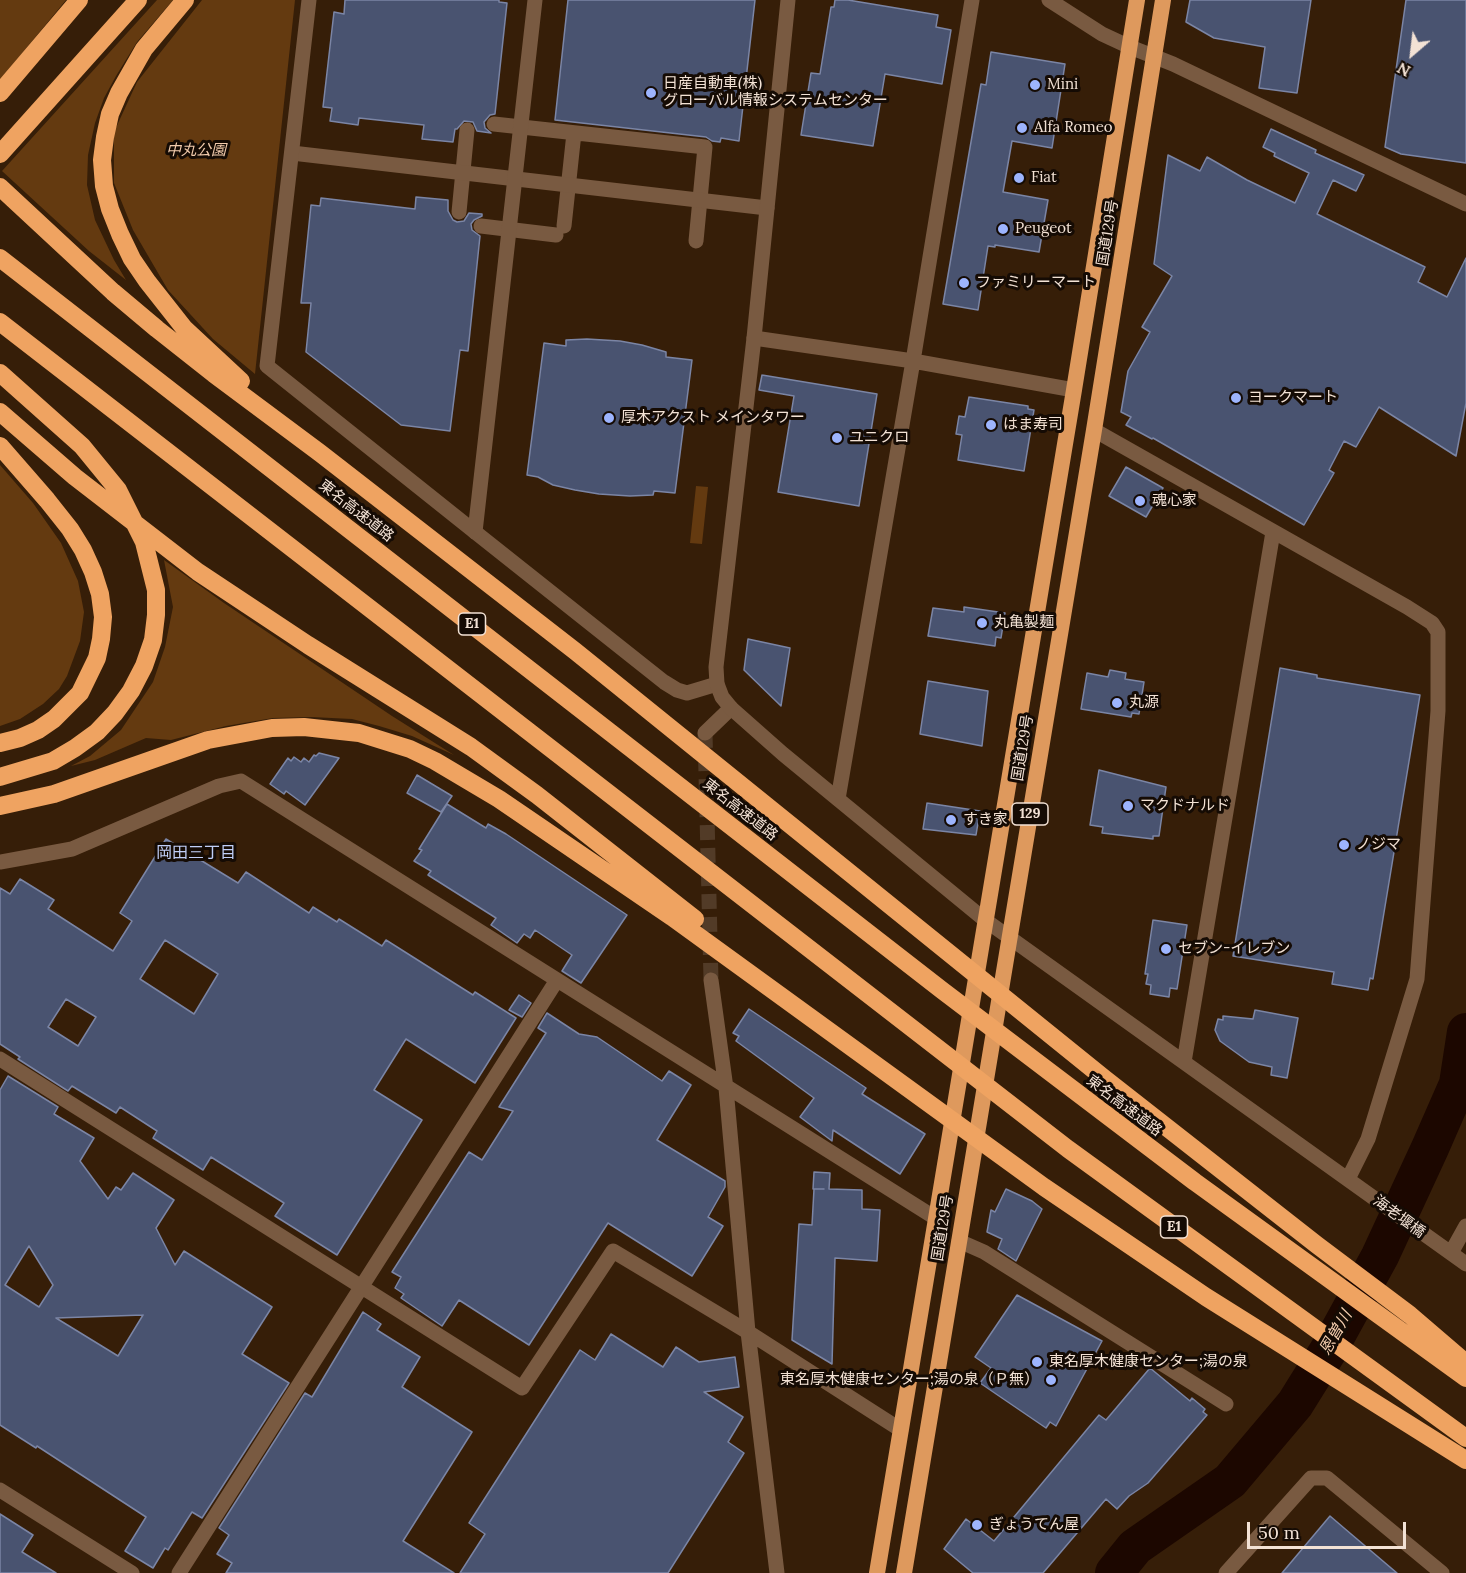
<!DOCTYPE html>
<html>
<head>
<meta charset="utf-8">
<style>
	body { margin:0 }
	#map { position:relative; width:1466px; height:1573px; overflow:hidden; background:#361e08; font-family:Lora,serif }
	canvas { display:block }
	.north { position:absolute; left:1382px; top:24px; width:60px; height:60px; -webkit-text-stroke:4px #150b04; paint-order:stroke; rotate:208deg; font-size:16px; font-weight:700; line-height:24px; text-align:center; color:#f3e2d5 }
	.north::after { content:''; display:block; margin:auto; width:21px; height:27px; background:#f3e2d5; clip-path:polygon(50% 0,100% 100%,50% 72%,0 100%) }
	.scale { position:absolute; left:1247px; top:1522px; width:159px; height:27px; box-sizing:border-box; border:3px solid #f3e2d5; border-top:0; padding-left:8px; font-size:18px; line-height:21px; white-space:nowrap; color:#f3e2d5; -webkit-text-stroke:4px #150b04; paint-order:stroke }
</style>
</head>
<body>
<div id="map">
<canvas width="1466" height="1573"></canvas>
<div class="north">N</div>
<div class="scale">50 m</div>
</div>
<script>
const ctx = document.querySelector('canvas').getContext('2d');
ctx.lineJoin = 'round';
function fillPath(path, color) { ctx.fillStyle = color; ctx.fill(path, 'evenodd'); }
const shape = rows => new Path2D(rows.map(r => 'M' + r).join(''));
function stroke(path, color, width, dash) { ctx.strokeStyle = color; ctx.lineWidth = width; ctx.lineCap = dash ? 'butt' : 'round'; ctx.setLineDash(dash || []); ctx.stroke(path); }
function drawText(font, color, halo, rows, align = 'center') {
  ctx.font = font + ' Lora,"Noto Sans JP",serif'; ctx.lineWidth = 6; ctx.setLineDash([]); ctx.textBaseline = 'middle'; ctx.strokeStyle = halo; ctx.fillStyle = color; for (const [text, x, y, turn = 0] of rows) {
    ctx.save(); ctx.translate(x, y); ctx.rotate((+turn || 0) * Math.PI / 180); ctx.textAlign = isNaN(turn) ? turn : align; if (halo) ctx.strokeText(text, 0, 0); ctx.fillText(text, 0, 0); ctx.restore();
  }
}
const green = shape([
	[0,0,66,0,0,80],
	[157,0,173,0,137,42,116,76,104,98,95,123,88,155,87,185,95,220,114,260,126,280,89,251,2,171],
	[202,0,295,0,255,374,213,339,168,290,133,230,114,183,114,132,137,82],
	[0,465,33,503,61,543,78,581,84,612,80,641,67,676,59,689,43,704,20,719,0,726],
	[696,486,708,487,702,544,690,543],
	[164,560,224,603,392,716,454,755,412,736,379,726,352,719,311,717,273,718,226,726,171,740,146,738,95,760,71,766,90,756,121,730,153,682,165,647,173,607]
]);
const river = shape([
	[1114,1573,1135,1547,1230,1481,1295,1404,1328,1351,1380,1256,1430,1148,1458,1084,1466,1032]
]);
const building = shape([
	[345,0,499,0,499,2,507,3,495,114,490,115,484,122,485,128,491,133,477,131,473,122,464,121,457,129,455,129,453,142,422,139,424,125,359,118,358,125,330,121,332,108,323,107,334,12,344,14,345,0],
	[568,0,755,0,739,141,721,138,720,142,712,141,706,137,555,120,568,0],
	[835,0,848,0,938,15,936,27,951,30,942,84,885,74,873,146,801,135,811,73,820,74,831,7,834,7,835,0],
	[1190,0,1311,0,1297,93,1259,88,1265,47,1214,38,1186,22,1190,0],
	[1406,0,1466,0,1466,163,1401,154,1385,147,1406,0],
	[991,52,1065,64,1052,148,1012,141,1003,192,1048,200,1039,252,995,245,995,247,988,246,978,310,943,304,981,84,986,85,991,52],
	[1271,129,1316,150,1315,153,1364,175,1356,191,1333,180,1317,214,1425,267,1418,282,1447,297,1466,258,1466,403,1456,456,1379,407,1356,447,1344,441,1329,470,1334,473,1304,525,1153,438,1152,439,1126,425,1131,417,1121,412,1128,371,1150,332,1142,327,1172,276,1154,264,1168,155,1200,171,1207,157,1247,180,1295,203,1309,173,1274,156,1275,153,1263,147,1271,129],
	[416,197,448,200,448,211,453,220,457,222,464,221,469,213,482,214,482,216,474,220,471,224,472,230,480,236,468,351,460,350,450,431,401,425,306,352,311,303,301,303,311,205,320,206,321,198,415,209,416,197],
	[587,339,620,341,642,345,666,352,666,357,692,360,675,493,654,491,653,495,630,496,599,494,575,490,553,485,538,477,527,475,544,343,566,346,566,340,587,339],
	[762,375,877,394,859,506,778,492,794,396,759,390,762,375],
	[969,397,1028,406,1028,409,1034,410,1024,471,958,460,962,435,956,434,959,416,965,417,969,397],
	[1126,467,1163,488,1146,517,1109,496,1126,467],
	[964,607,1005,613,1001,638,996,637,995,646,928,636,933,608,964,612,964,607],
	[748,639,790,648,781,706,744,670,748,639],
	[1280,668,1317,675,1317,678,1420,695,1373,979,1370,978,1368,990,1332,984,1334,972,1233,956,1280,668],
	[1110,670,1126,673,1125,679,1144,682,1139,714,1132,713,1131,717,1081,709,1087,673,1108,677,1110,670],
	[928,681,988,691,982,746,920,734,928,681],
	[319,753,339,758,305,805,286,791,284,794,270,784,288,758,291,761,294,757,301,762,304,758,309,762,314,755,316,756,319,753],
	[1099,770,1166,787,1159,836,1153,836,1153,839,1102,833,1103,827,1090,825,1099,770],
	[417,775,452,796,441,812,407,793,417,775],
	[927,803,980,811,976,835,923,829,927,803],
	[447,804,486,828,488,824,506,834,627,915,581,983,562,971,572,955,535,930,530,938,524,934,517,943,491,925,496,918,428,875,431,871,414,861,422,850,419,849,447,804],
	[166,839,238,883,246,872,309,913,313,907,337,922,339,919,382,946,386,940,473,995,475,992,516,1018,475,1083,406,1039,374,1090,422,1120,337,1255,275,1216,284,1203,211,1157,203,1170,153,1138,157,1131,120,1107,116,1113,72,1086,68,1091,18,1059,20,1057,0,1044,0,888,10,894,20,879,54,900,48,909,113,951,132,921,120,913,166,839],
	[165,940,218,974,194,1014,140,979,165,940],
	[66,999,96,1017,78,1046,48,1027,66,999],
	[1153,920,1187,925,1177,989,1170,988,1169,997,1150,994,1151,985,1146,984,1148,974,1145,974,1153,920],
	[519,995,531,1003,522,1017,509,1010,519,995],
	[749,1009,866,1088,862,1094,925,1134,900,1174,833,1130,832,1141,800,1117,814,1098,736,1041,739,1036,733,1033,749,1009],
	[1255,1010,1298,1018,1287,1078,1271,1075,1272,1067,1249,1062,1220,1041,1215,1030,1218,1019,1223,1020,1223,1016,1253,1019,1255,1010],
	[547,1013,579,1034,597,1037,662,1081,669,1071,691,1085,657,1140,725,1181,725,1187,708,1217,723,1226,692,1276,608,1223,529,1345,459,1300,442,1326,401,1298,404,1294,395,1288,401,1277,392,1272,469,1152,482,1160,513,1111,499,1107,546,1033,538,1028,547,1013],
	[8,1076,58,1107,54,1114,94,1138,80,1161,108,1199,116,1187,121,1190,133,1173,174,1200,156,1228,175,1265,184,1251,272,1307,242,1354,289,1383,202,1518,192,1512,168,1550,165,1548,153,1568,125,1551,146,1517,37,1446,36,1448,0,1425,0,1090,8,1076],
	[29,1246,53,1285,39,1307,5,1285,29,1246],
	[143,1315,118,1356,56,1318,143,1315],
	[814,1172,830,1173,829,1189,862,1190,862,1209,880,1210,877,1261,835,1258,832,1364,792,1340,799,1224,812,1225,814,1189,824,1189,813,1189,814,1172],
	[1006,1189,1032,1201,1042,1209,1016,1261,998,1249,1002,1239,987,1232,991,1210,995,1212,1006,1189],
	[1017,1295,1102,1341,1056,1426,1050,1422,1046,1428,980,1383,991,1368,975,1357,1017,1295],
	[363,1312,381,1324,377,1330,420,1357,402,1387,472,1432,403,1541,454,1573,226,1573,232,1563,217,1554,229,1535,219,1528,305,1393,312,1397,363,1312],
	[611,1334,663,1367,676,1347,699,1362,735,1357,739,1387,704,1392,743,1417,728,1442,744,1453,668,1573,460,1573,485,1534,469,1523,580,1350,595,1360,611,1334],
	[1150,1368,1190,1401,1192,1398,1205,1409,1203,1412,1207,1415,1148,1483,1129,1496,1117,1509,1106,1499,1043,1573,973,1573,944,1549,966,1519,994,1541,1099,1415,1106,1420,1150,1368],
	[0,1514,33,1535,22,1552,56,1573,0,1573,0,1514],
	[1330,1516,1344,1528,1397,1573,1282,1573,1330,1516]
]);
const minorTunnel = shape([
	[705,733,711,980]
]);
const pedestrian = shape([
	[494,124,705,147,696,241],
	[459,212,467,130],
	[481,226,556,235],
	[564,226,574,133]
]);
const minor = shape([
	[1049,0,1102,34,1130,47],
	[292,153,767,208],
	[754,338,913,361,1074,390],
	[475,532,664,682,677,690,687,693,717,684],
	[705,733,731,708],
	[838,799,913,361,972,0],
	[0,862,72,849,219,786,241,781,937,1219],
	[711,980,726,1088,748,1332,777,1573],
	[0,1059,522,1388,613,1251,748,1332,901,1430],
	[959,1241,984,1252,1226,1404],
	[0,1490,132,1573],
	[179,1573,557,980],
	[1226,1573,1311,1478,1327,1478,1442,1573]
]);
const tertiary = shape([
	[309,0,267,366,475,532],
	[788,0,754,338,716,667,717,684,722,697,731,708,783,754,985,920,1466,1264],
	[1130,47,1173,64,1466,204],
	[1094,430,1407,607,1432,623,1438,632,1438,711,1417,979,1368,1139,1348,1179],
	[475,532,535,0],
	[1184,1062,1273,532],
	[1451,1253,1466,1226]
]);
const trunk = shape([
	[877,1573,1074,390,1137,0],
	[904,1573,1094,430,1163,0]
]);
const motorway = shape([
	[185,0,144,49,119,93,110,114,105,137,102,160,104,186,110,209,120,234,132,259,147,281,184,328,241,381],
	[0,93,79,0],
	[0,154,138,0],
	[0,187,113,292,157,329,214,374,320,453,575,651,1105,1079,1317,1245,1410,1315,1466,1363],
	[0,258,943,991,1195,1182,1466,1378],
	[0,322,1068,1149,1466,1438],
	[0,373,82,446,118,490,144,542,156,590,156,615,153,640,144,666,131,691,115,713,97,732,75,748,53,761,0,777],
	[0,412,75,477,198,572,308,645,471,747,537,795,695,919],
	[0,446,47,500,70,529,83,550,93,572,100,594,103,617,101,639,97,658,80,693,54,719,38,730,20,738,0,743],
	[0,806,54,794,208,740,272,728,304,727,359,733,410,749,435,761,499,799,672,917,1044,1187,1206,1297,1466,1460]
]);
const markers = [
	[1035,85,6,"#9db4fd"],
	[651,93,6,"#9db4fd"],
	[1022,128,6,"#9db4fd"],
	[1019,178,6,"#9db4fd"],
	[1003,229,6,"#9db4fd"],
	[964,283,6,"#9db4fd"],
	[1236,398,6,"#9db4fd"],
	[609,418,6,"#9db4fd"],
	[991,425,6,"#9db4fd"],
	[837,438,6,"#9db4fd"],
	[1140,501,6,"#9db4fd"],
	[982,623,6,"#9db4fd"],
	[1117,703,6,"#9db4fd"],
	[1128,806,6,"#9db4fd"],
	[951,820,6,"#9db4fd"],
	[1344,845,6,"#9db4fd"],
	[1166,949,6,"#9db4fd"],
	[1037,1362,6,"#9db4fd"],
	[1051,1380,6,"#9db4fd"],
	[977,1525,6,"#9db4fd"]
];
const shields = [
	[472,624,27],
	[1030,814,36],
	[1174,1227,27]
];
const shieldNames = [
	["E1",472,624],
	["129",1030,814],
	["E1",1174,1227]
];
const poiNames = [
	["日産自動車(株)",663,84],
	["グローバル情報システムセンター",663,101],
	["Mini",1047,85],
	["Alfa Romeo",1034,128],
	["Fiat",1031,178],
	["Peugeot",1015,229],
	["ファミリーマート",976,283],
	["ヨークマート",1248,398],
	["厚木アクスト メインタワー",621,418],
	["はま寿司",1003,425],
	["ユニクロ",849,438],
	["魂心家",1152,501],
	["丸亀製麺",994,623],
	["丸源",1129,703],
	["マクドナルド",1140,806],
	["すき家",963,820],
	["ノジマ",1356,845],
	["セブン-イレブン",1178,949],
	["東名厚木健康センター;湯の泉",1049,1362],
	["東名厚木健康センター;湯の泉（Ｐ無）",1039,1380,"right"],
	["ぎょうてん屋",989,1525]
];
const parkNames = [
	["中丸公園",196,151]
];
const streetNames = [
	["国道129号",1108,233,-81],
	["東名高速道路",356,511,38],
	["国道129号",1023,748,-81],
	["東名高速道路",740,810,38],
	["東名高速道路",1124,1106,37],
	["海老堰橋",1399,1217,36],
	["国道129号",943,1228,-81]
];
const neighbourhoodNames = [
	["岡田三丁目",196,853]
];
const waterNames = [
	["恩曽川",1336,1333,-60]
];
fillPath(green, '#643a10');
stroke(river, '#1c0700', 38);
fillPath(building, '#495370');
stroke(building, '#7b85a5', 1.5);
stroke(minorTunnel, '#523b27', 15, [15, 8]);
stroke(pedestrian, '#795a41', 15);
stroke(minor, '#795a41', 15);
stroke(tertiary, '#795a41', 15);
stroke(trunk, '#de995d', 16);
stroke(motorway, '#efa361', 18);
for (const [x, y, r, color] of markers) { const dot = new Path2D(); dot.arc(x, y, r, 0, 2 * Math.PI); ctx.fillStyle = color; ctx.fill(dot); stroke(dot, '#150b04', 2); }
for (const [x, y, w] of shields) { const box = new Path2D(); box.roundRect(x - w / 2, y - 11, w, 22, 4.5); ctx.fillStyle = '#150b04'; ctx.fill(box); stroke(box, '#f3e2d5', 1.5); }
drawText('bold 14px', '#f3e2d5', null, shieldNames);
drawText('15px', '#f3e2d5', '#150b04', poiNames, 'left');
drawText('italic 15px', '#f2cbac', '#150b04', parkNames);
drawText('15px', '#f3e2d5', '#150b04', streetNames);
drawText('16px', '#c0cef7', '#150b04', neighbourhoodNames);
drawText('italic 16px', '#f4cdae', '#150b04', waterNames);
</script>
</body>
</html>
